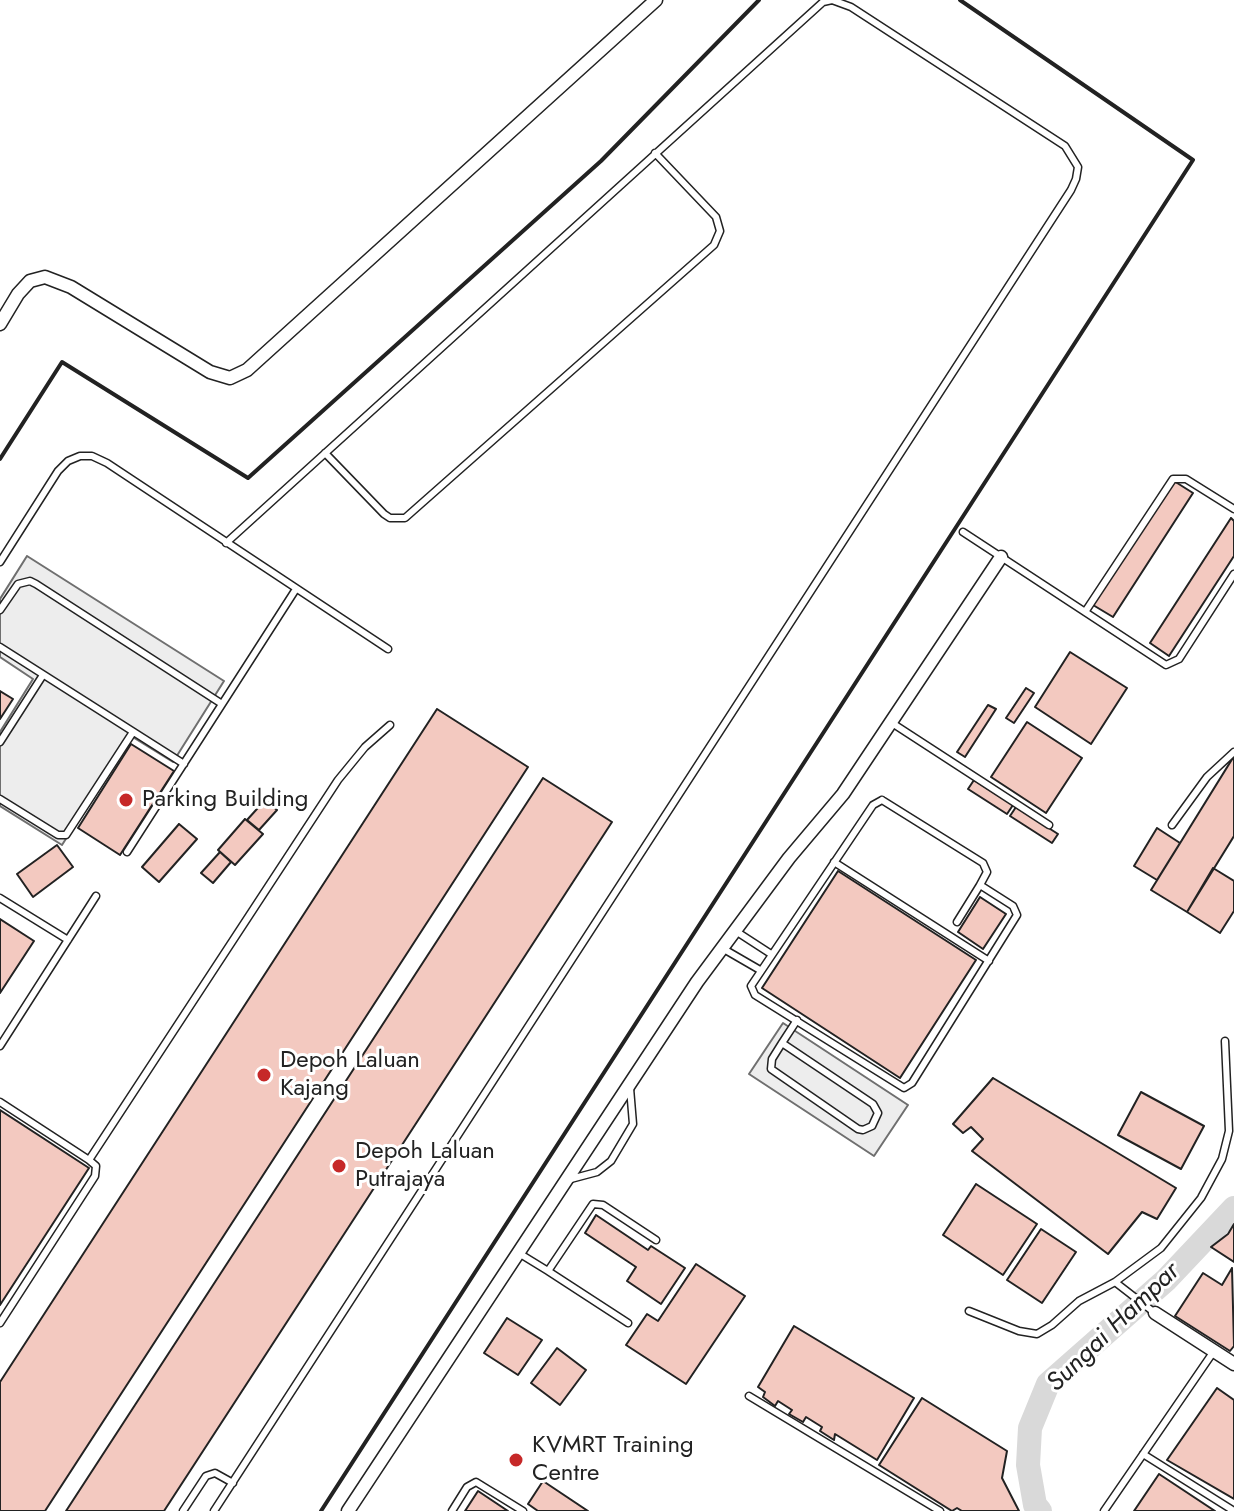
<!DOCTYPE html>
<html>
<head>
<meta charset="utf-8">
<style>
	body { margin:0 }
	canvas { display:block; background:#fff }
</style>
</head>
<body>
<canvas width="1234" height="1511"></canvas>
<script>
const ctx = document.querySelector('canvas').getContext('2d');
ctx.lineJoin = 'round';
function fillPath(path, color) { ctx.fillStyle = color; ctx.fill(path, 'evenodd'); }
const shape = rows => new Path2D(rows.map(r => 'M' + r).join(''));
function stroke(path, color, width, dash) { ctx.strokeStyle = color; ctx.lineWidth = width; ctx.lineCap = dash ? 'butt' : 'round'; ctx.setLineDash(dash || []); ctx.stroke(path); }
function drawText(font, color, halo, rows, align = 'center') {
  ctx.font = font + ' Jost,sans-serif'; ctx.lineWidth = 6; ctx.setLineDash([]); ctx.textBaseline = 'middle'; ctx.strokeStyle = halo; ctx.fillStyle = color; for (const [text, x, y, turn = 0] of rows) {
    ctx.save(); ctx.translate(x, y); ctx.rotate((+turn || 0) * Math.PI / 180); ctx.textAlign = isNaN(turn) ? turn : align; if (halo) ctx.strokeText(text, 0, 0); ctx.fillText(text, 0, 0); ctx.restore();
  }
}
const parking = shape([
	[27,556,224,681,173,762,131,736,62,845,0,806,0,732,33,679,0,657,0,599,27,556],
	[783,1023,908,1105,874,1156,749,1074,783,1023]
]);
const river = shape([
	[1040,1511,1035,1505,1028,1465,1030,1428,1048,1384,1166,1280,1234,1208]
]);
const building = shape([
	[1174,481,1193,493,1113,617,1093,605,1174,481],
	[1231,518,1234,521,1234,556,1169,656,1150,643,1231,518],
	[1070,652,1127,688,1091,744,1035,707,1070,652],
	[1026,688,1034,693,1014,723,1006,718,1026,688],
	[0,691,13,699,0,719,0,691],
	[988,705,996,709,965,757,957,752,988,705],
	[437,709,528,767,45,1511,0,1511,0,1382,437,709],
	[1027,722,1082,758,1046,813,991,777,1027,722],
	[131,744,174,771,120,855,78,828,131,744],
	[1234,756,1234,836,1187,912,1151,890,1234,756],
	[543,778,612,822,164,1511,66,1511,543,778],
	[974,780,1013,805,1007,814,968,789,974,780],
	[265,800,277,810,259,830,247,820,265,800],
	[1016,807,1058,834,1052,843,1010,816,1016,807],
	[245,819,263,834,235,865,218,850,245,819],
	[179,824,197,839,159,882,142,867,179,824],
	[1157,828,1180,843,1157,880,1134,866,1157,828],
	[57,845,73,867,33,897,17,874,57,845],
	[220,852,231,862,213,883,201,873,220,852],
	[1213,868,1234,881,1234,911,1220,933,1187,912,1213,868],
	[838,871,976,960,900,1078,762,988,838,871],
	[980,897,1006,914,983,949,958,932,980,897],
	[0,919,34,941,0,993,0,919],
	[993,1078,1176,1188,1157,1219,1142,1212,1108,1254,972,1151,983,1139,971,1127,963,1133,953,1124,993,1078],
	[1141,1092,1204,1126,1181,1169,1118,1135,1141,1092],
	[0,1110,89,1168,0,1305,0,1110],
	[976,1184,1037,1224,1003,1275,943,1235,976,1184],
	[596,1215,648,1250,651,1246,685,1268,661,1304,627,1281,636,1267,585,1233,596,1215],
	[1234,1224,1234,1262,1211,1247,1228,1234,1234,1224],
	[1041,1229,1076,1252,1042,1303,1007,1280,1041,1229],
	[696,1264,745,1296,686,1384,626,1345,647,1314,658,1321,696,1264],
	[1232,1268,1234,1346,1230,1351,1175,1316,1203,1273,1222,1285,1232,1268],
	[507,1318,542,1340,518,1375,484,1353,507,1318],
	[794,1326,914,1398,877,1460,835,1434,834,1440,820,1431,822,1427,806,1417,803,1422,789,1414,792,1410,778,1401,775,1406,763,1397,765,1392,758,1387,794,1326],
	[557,1348,586,1370,560,1405,531,1383,557,1348],
	[1217,1388,1234,1400,1234,1499,1167,1460,1217,1388],
	[922,1398,1007,1451,1002,1478,1019,1511,962,1511,957,1508,952,1511,879,1465,922,1398],
	[1159,1474,1215,1511,1134,1511,1159,1474],
	[543,1481,588,1511,538,1511,528,1504,543,1481],
	[478,1491,508,1511,465,1511,478,1491]
]);
const service = shape([
	[325,453,384,514,390,518,405,518,714,245,720,231,716,217,655,153],
	[963,532,1166,665,1179,659,1234,574],
	[0,562,58,471,68,461,80,456,92,456,107,463,388,649],
	[0,610,18,584,30,581,36,584,222,704],
	[1085,612,1173,479,1186,479,1234,509],
	[0,647,184,764],
	[892,723,1049,825],
	[0,742,43,675],
	[0,799,58,835,66,835,133,732],
	[882,800,983,863,987,872,980,885,1013,906,1017,915,912,1083,904,1088,755,995,751,986,873,805,882,800],
	[1172,825,1207,777,1234,752],
	[127,852,296,589],
	[834,862,989,961],
	[0,898,68,940],
	[957,922,980,885],
	[734,930,771,954],
	[722,948,760,970],
	[782,1043,873,1104,878,1113,872,1126,863,1130,858,1129,771,1069,772,1059,782,1043,797,1020],
	[0,1046,96,896],
	[0,1102,89,1160],
	[567,1180,597,1172,611,1161,633,1124,630,1088],
	[517,1252,548,1271],
	[1115,1282,1161,1248,1201,1198,1222,1159,1229,1131,1225,1041],
	[969,1311,1019,1331,1037,1334,1052,1325,1079,1301,1115,1282,1155,1313],
	[0,1323,95,1176,96,1166,89,1160,338,780,365,747,390,725],
	[628,1323,548,1271,593,1204,603,1205,656,1240],
	[749,1396,940,1511],
	[1143,1454,1234,1511],
	[183,1511,206,1476,215,1473,233,1483],
	[214,1511,1071,190,1076,179,1078,167,1065,146,851,7,832,0,823,2,226,543],
	[452,1511,467,1487,476,1482,523,1511],
	[1104,1511,1214,1351]
]);
const minor = shape([
	[0,324,18,294,30,281,45,277,71,287,210,372,230,378,247,370,656,0],
	[1155,1313,1234,1364],
	[348,1511,697,982,789,858,843,794,1001,557]
]);
const wall = shape([
	[0,459,62,362,248,478,601,161,759,0],
	[321,1511,1193,160,960,0]
]);
const markers = [
	[126,800,8,"#c62828"],
	[264,1075,8,"#c62828"],
	[339,1166,8,"#c62828"],
	[516,1460,8,"#c62828"]
];
const poiNames = [
	["Parking Building",142,800],
	["Depoh Laluan",280,1061],
	["Kajang",280,1089],
	["Depoh Laluan",355,1152],
	["Putrajaya",355,1180],
	["KVMRT Training",532,1446],
	["Centre",532,1474]
];
const waterNames = [
	["Sungai Hampar",1114,1328,-44]
];
fillPath(parking, '#ededed');
stroke(parking, '#6f6f6f', 2);
stroke(river, '#d9d9d9', 24);
fillPath(building, '#f3c9c0');
stroke(building, '#222', 2);
stroke(service, '#222', 9);
stroke(minor, '#222', 15);
stroke(service, '#fff', 6);
stroke(minor, '#fff', 12);
stroke(wall, '#222', 4);
for (const [x, y, r, color] of markers) { const dot = new Path2D(); dot.arc(x, y, r, 0, 2 * Math.PI); ctx.fillStyle = color; ctx.fill(dot); stroke(dot, '#fff', 3); }
drawText('24px', '#222', '#fff', poiNames, 'left');
drawText('italic 26px', '#222', '#fff', waterNames);
</script>
</body>
</html>
